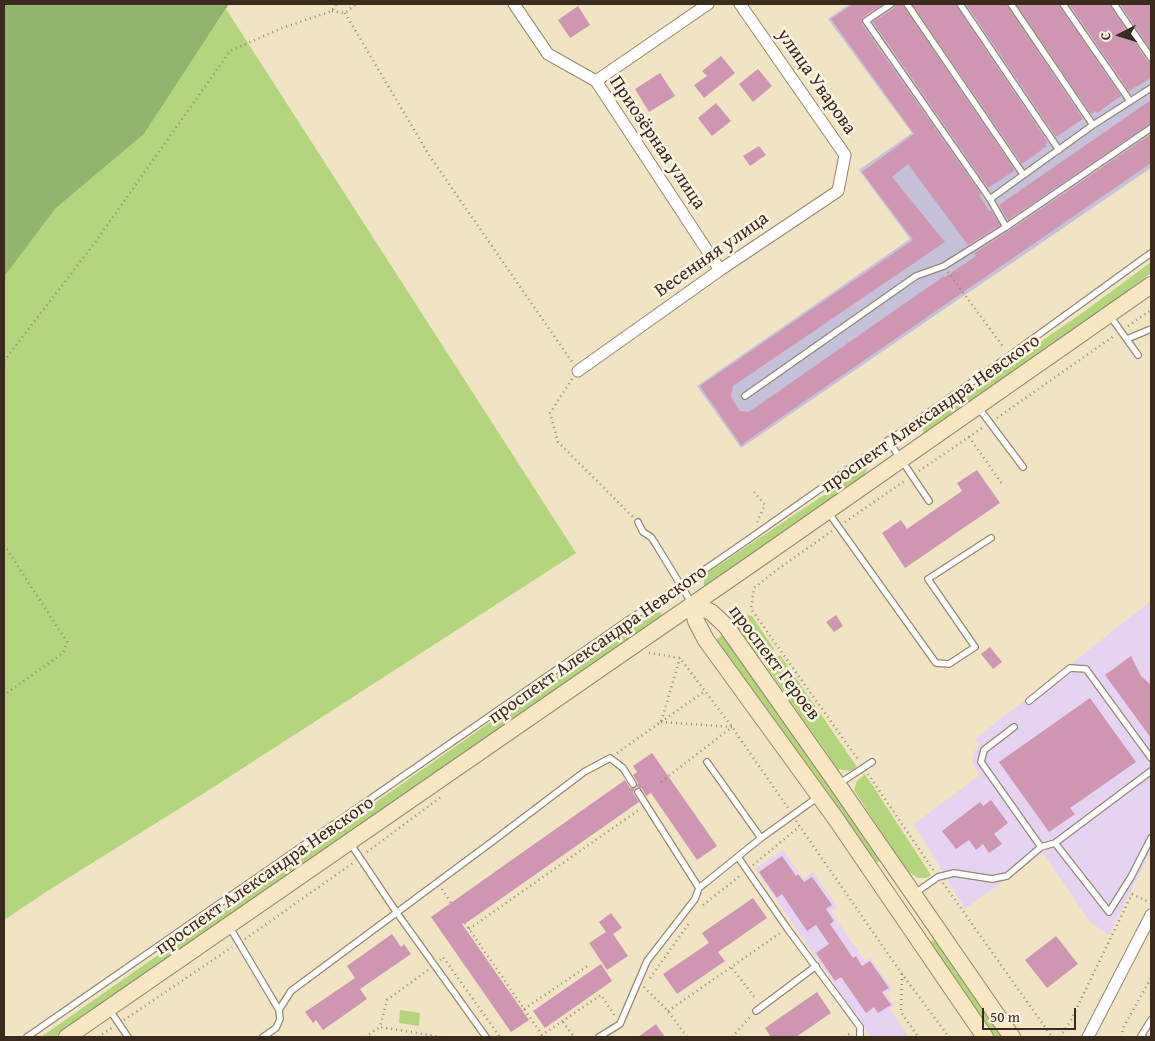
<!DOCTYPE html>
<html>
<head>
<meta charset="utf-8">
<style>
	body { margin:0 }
	#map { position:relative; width:1155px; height:1041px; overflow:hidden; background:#f0e4c5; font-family:"Gentium Book Plus",serif }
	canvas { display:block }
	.frame { position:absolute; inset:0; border:5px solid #3b2a1e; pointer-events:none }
	.north { position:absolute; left:1095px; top:10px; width:50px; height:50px; -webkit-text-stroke:4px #fcf5e5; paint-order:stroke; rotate:265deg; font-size:14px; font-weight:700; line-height:20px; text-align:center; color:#3b2a1e }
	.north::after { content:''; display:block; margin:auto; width:18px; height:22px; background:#3b2a1e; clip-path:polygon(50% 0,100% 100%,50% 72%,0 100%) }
	.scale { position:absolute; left:982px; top:1008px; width:94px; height:22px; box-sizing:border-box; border:2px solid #3b2a1e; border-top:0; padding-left:6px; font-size:15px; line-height:18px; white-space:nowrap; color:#3b2a1e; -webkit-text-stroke:4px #fcf5e5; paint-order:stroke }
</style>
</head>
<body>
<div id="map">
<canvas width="1155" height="1041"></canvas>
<div class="frame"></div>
<div class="north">С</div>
<div class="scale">50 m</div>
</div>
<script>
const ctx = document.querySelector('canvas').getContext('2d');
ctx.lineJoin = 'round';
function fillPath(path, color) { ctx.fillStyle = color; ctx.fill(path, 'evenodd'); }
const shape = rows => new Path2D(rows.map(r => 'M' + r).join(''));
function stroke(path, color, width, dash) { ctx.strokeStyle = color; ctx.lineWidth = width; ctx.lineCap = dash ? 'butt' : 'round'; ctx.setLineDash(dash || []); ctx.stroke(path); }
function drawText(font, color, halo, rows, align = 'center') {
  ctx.font = font + ' "Gentium Book Plus",serif'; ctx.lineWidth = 5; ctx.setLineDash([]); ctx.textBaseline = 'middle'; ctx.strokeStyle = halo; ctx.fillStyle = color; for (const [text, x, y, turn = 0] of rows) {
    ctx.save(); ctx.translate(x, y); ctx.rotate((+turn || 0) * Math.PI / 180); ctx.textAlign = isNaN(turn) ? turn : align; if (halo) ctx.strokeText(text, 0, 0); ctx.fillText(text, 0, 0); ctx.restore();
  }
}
const built = shape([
	[1151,601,1151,851,1109,935,1090,922,1043,853,965,909,914,824,980,775,972,762,975,750,980,746,975,739],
	[783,850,803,879,813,872,837,907,831,912,865,961,870,958,892,989,886,994,894,1006,890,1009,909,1037,871,1037,755,869]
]);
const industrial = shape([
	[850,4,1151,4,1151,168,741,448,697,386,910,239,859,170,912,133,828,19]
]);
const green = shape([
	[226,9,576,553,209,790,49,890,4,920,4,277,55,209,144,134],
	[1151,262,1151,273,1091,318,924,435,922,424,1085,311],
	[869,465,863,478,704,586,704,575],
	[660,612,663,615,55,1037,41,1037,643,615],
	[748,615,752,616,774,649,762,656,758,655,735,625],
	[722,635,831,789,880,861,875,864,716,640],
	[780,655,857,767,850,771,838,769,768,669,767,665],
	[865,774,931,875,926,878,918,878,906,870,854,790,857,781],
	[934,939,1002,1037,993,1037,929,943],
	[400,1010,420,1013,419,1026,399,1023]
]);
const forest = shape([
	[4,4,229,4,144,134,55,209,4,277]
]);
const building = shape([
	[853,4,883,4,863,17,862,24,981,194,979,195,989,211,991,210,1000,225,968,245,908,164,892,177,945,242,733,386,731,397,740,411,749,412,944,276,945,277,976,256,974,253,1009,231,1151,134,1151,163,741,445,700,386,913,240,862,172,914,134,831,19],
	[896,4,902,4,1014,169,1014,171,988,188,873,22,894,8],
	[912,4,955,4,1048,143,1045,144,1047,146,1022,164],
	[966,4,1006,4,1083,119,1056,137],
	[1016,4,1058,4,1121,96,1097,113,1096,111,1091,114],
	[1069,4,1109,4,1147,61,1151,63,1151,78,1129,91],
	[1120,4,1151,4,1151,50],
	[578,6,590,25,570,38,558,20],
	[721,56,735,73,704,98,694,85,707,76,702,71],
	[758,69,772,86,753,102,739,84],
	[660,73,675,96,649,112,635,89],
	[1151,100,1151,123,1008,220,999,205],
	[716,103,731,121,712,136,698,118],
	[759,146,766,155,750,166,743,156],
	[977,470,1000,503,905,568,882,533,901,520,907,529,962,491,957,483],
	[836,615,843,626,834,632,826,622],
	[990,647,1002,662,993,669,981,654],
	[1131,656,1141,676,1151,685,1151,738,1105,675],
	[1090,698,1136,762,1070,808,1075,814,1049,832,999,762],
	[652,753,717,846,697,860,651,793,646,796,642,789,637,787,634,789,633,793,639,802,469,921,462,924,529,1020,511,1032,431,917,625,780,630,788,636,788,638,783,633,775,637,772,633,766],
	[991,800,1008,823,994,834,1002,844,989,853,983,844,976,850,969,840,956,849,942,831,980,802,983,806],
	[782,856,796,876,798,874,804,882,812,877,832,905,826,909,834,921,830,924,853,958,856,956,862,966,870,961,889,988,882,992,891,1005,878,1013,874,1007,866,1013,841,977,835,981,816,953,829,944,816,925,807,931,782,894,777,898,759,872],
	[753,898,767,918,718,952,725,961,677,994,663,974,709,943,702,933],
	[611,913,622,928,613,934,628,956,607,970,589,943,606,932,599,922],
	[392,934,401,947,404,944,411,954,360,989,367,999,323,1030,316,1020,313,1023,305,1012,355,978,347,966],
	[1056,936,1078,964,1047,988,1025,960],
	[601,964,612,981,545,1028,533,1011],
	[817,992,831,1013,796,1037,771,1037,765,1028],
	[656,1024,665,1037,638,1037]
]);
const path = shape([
	[332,11,345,13,356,4],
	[345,13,429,155,572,362],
	[948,272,1004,348],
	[1128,326,1151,310],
	[4,361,94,244,230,51,282,28,332,11,336,4],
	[572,379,550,413,558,442,633,517],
	[997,418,1114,336],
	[969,437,1003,485],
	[919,471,982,428],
	[754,492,765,505,757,522],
	[845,522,906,480],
	[832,531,774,572,754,588,751,609,859,761],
	[4,545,67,642,63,653,4,695],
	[649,653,680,658,732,727,788,808],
	[661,722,732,727],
	[661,722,705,691],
	[617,753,661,722,680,658],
	[868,774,934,871],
	[661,782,732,727],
	[796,821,902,974,949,1037],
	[367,852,441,797],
	[753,865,799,827],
	[943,883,1052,1037],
	[442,889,451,903],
	[1132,894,1151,903],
	[703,905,741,875],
	[465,923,542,1035,601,995,615,1016],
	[469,929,640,809],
	[245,939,353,863],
	[440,960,443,957,500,1037],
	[732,968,756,999],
	[428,970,387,1000,380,1027,441,1037],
	[902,974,901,1012,918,1037],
	[650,978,690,922],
	[644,987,668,1011,687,1037],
	[524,1009,589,965],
	[668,1011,780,933],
	[124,1020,232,947],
	[563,1022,574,1037],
	[98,1037,112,1028],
	[365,1037,380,1027],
	[732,1037,751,1016],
	[844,1037,851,1033],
	[1060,1037,1071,1020,1132,894],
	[1122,1037,1123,1028,1151,978]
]);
const lane = shape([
	[891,4,866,21,990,199,1093,125,1151,88],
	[907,4,1023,174],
	[960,4,1059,150],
	[1011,4,1093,125],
	[1063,4,1130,101],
	[1114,4,1151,58],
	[990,199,1006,227],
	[1110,316,1138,355],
	[1127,339,1151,329],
	[745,396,916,276,944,266,1006,227,1151,128],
	[978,407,1023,467],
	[888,440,929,501],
	[828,512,936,663,949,664,975,647,928,579,991,538],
	[638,522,643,532,651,537,655,543,691,602],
	[1029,701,1070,668,1086,669,1151,758],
	[1014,727,984,750,981,762,1041,847],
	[707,762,761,838],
	[840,783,872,762],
	[638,792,699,888],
	[350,843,397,913,486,1037],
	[1055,843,1109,912,1131,877,1151,838],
	[738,857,787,928,860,1027,860,1037],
	[915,893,938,877,954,873,992,879,1007,876,1041,847,1055,843,1151,771],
	[229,926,279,1010],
	[109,1009,128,1037],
	[756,1011,816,966],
	[27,1037,631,618,681,586,749,539,1009,356,1151,253],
	[263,1037,276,1028,280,1019,279,1010,291,991,489,844,584,772,610,758,623,768,633,784],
	[599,1037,620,1024,647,961,695,899,699,888,761,838,818,797],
	[1143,1037,1141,1036,1151,1020]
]);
const street = shape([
	[514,4,548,54,596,81,720,270],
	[596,81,708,4],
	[578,371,720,270,838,191,845,155,740,4],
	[1088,1037,1151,915]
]);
const secondary = shape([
	[692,604,711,612,726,626,838,785,1012,1037],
	[692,604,696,621,706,640,836,819,985,1037],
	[67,1037,763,556,1151,285]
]);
const streetNames = [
	["улица Уварова",816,82,55],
	["Приозёрная улица",657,143,56],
	["Весенняя улица",712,255,-35],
	["проспект Александра Невского",931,414,-35],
	["проспект Александра Невского",598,645,-35],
	["проспект Героев",774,663,53],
	["проспект Александра Невского",265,876,-35]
];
fillPath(built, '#e5d3f1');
fillPath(industrial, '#c7c0d9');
fillPath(green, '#b4d57d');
fillPath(forest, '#8fb66c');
fillPath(building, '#cf96b1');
stroke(lane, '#968772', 8);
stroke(street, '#968772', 13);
stroke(secondary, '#968772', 18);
stroke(path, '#968772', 2.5, [1, 4]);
stroke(lane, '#fff', 5.5);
stroke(street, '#fff', 11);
stroke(secondary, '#f9e7c3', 16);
drawText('19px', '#3b2a1e', '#fcf5e5', streetNames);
</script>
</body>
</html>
